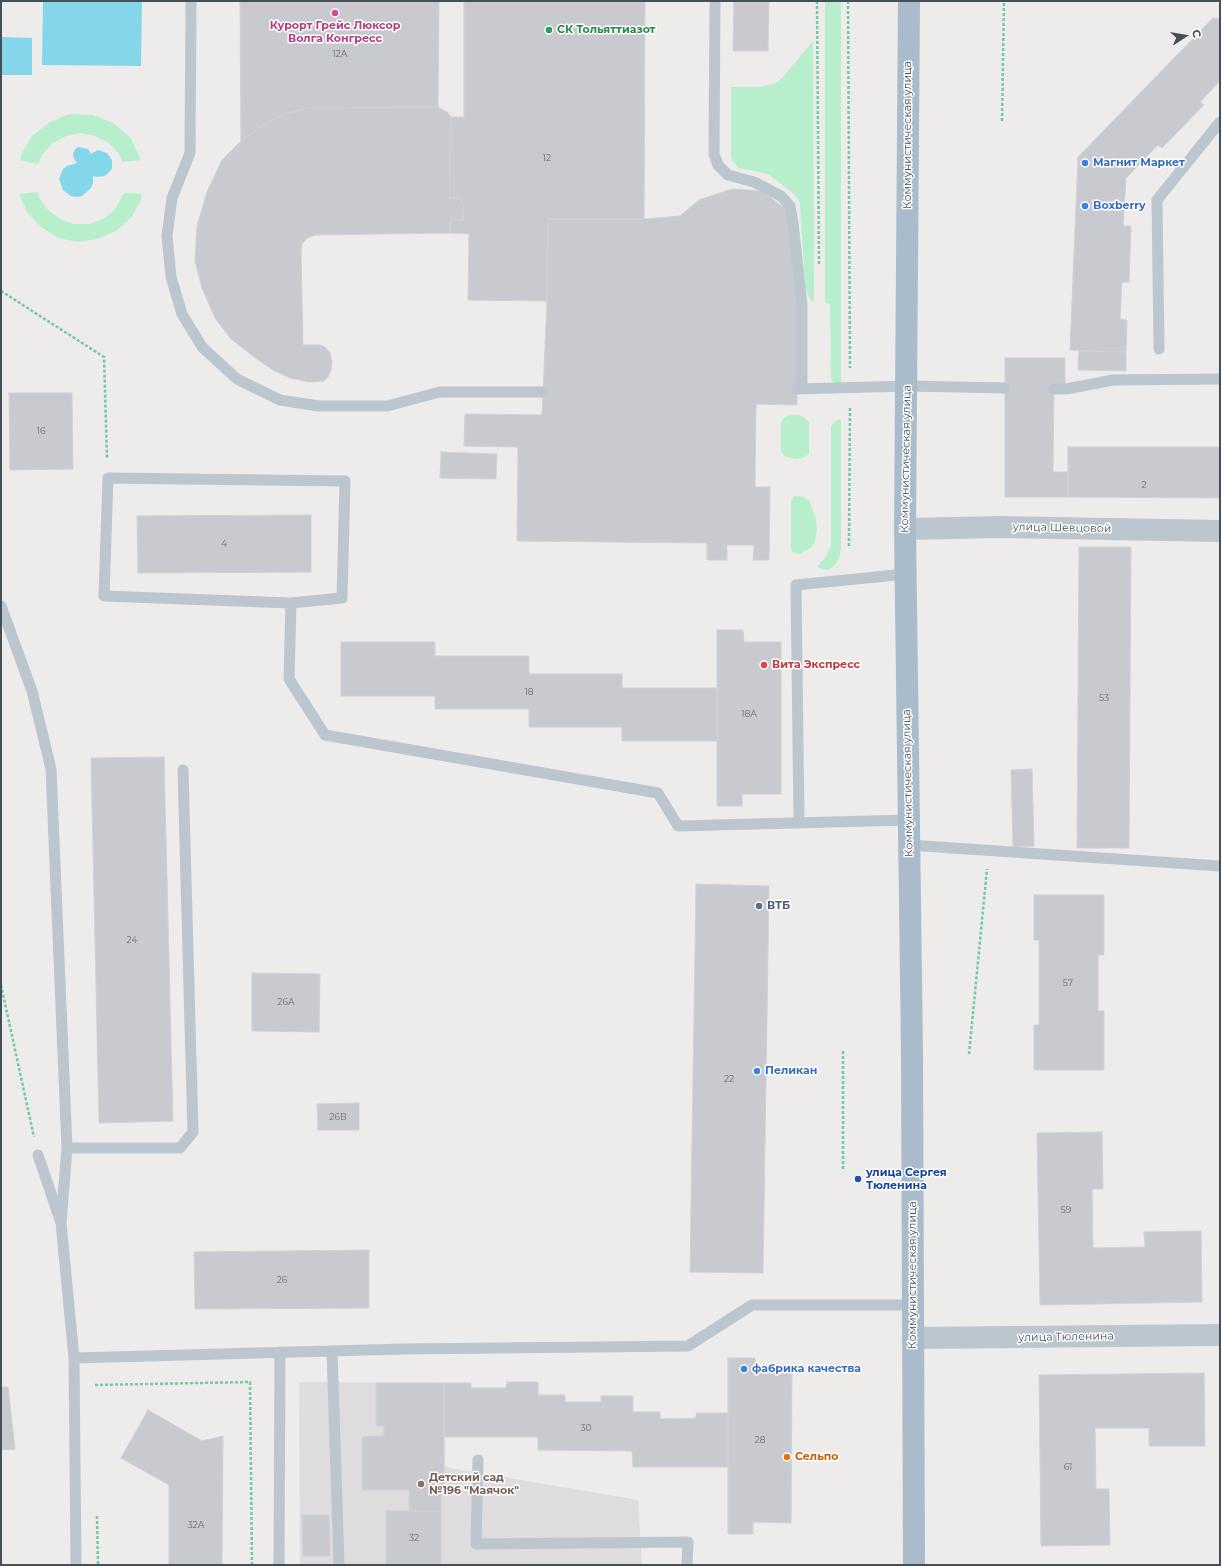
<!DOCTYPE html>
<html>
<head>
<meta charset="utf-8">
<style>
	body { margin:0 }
	#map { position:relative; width:1221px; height:1566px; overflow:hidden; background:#eeebeb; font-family:Montserrat,sans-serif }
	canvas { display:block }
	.frame { position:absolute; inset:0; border:2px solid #444f58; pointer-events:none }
	.north { position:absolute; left:1165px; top:16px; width:40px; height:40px; -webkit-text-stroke:3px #fff; paint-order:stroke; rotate:78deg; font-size:11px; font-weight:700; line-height:16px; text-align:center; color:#444f58 }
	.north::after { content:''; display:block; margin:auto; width:14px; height:18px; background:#444f58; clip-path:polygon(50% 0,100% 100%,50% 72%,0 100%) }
</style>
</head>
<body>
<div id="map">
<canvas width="1221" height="1566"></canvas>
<div class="frame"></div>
<div class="north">С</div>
</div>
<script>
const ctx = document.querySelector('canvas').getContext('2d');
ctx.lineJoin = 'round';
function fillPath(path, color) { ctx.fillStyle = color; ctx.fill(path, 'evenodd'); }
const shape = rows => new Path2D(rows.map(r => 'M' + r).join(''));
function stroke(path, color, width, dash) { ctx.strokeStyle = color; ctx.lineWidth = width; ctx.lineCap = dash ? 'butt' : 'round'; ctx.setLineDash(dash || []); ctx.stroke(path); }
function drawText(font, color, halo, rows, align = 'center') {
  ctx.font = font + ' Montserrat,sans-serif'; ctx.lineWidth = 3; ctx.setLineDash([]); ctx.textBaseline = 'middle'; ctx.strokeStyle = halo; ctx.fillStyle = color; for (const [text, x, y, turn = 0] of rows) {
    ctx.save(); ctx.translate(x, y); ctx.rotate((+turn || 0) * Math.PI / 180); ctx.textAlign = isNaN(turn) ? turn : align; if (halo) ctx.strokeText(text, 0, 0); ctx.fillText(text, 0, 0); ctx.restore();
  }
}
const education = shape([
	[299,1382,444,1383,445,1467,638,1500,642,1565,300,1565]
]);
const green = shape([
	[825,1,841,1,841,384,833,382,831,379,830,304,825,303],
	[813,41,814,302,810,299,805,287,800,204,798,199,793,193,768,174,739,168,732,160,731,154,731,87,760,87,776,83,782,78],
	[70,114,93,115,113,123,130,137,141,160,122,162,119,154,109,143,95,136,81,133,66,136,53,143,42,155,38,164,20,160,21,155,32,136,50,122],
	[38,192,39,198,48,210,60,219,74,224,89,224,103,219,115,210,124,193,142,194,141,200,131,218,116,231,97,239,78,242,58,238,41,227,27,212,19,194],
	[790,415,800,415,806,419,809,423,809,454,803,458,797,459,790,458,785,456,781,451,781,422,785,417],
	[837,420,841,420,841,549,839,558,835,565,828,570,817,567,827,555,831,545,831,426],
	[794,496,803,497,809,500,816,519,817,530,815,541,812,547,800,554,792,552,791,548,791,501]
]);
const water = shape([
	[43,1,142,1,141,66,42,65],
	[1,37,32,38,32,75,1,75],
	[79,147,88,149,91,154,98,150,107,153,112,160,112,169,105,176,96,177,93,176,93,183,91,188,82,196,77,197,71,196,63,190,59,179,63,169,67,166,77,163,74,159,73,153,76,148]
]);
const building = shape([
	[240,1,439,1,438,107,308,108,284,114,261,126,241,141,240,1],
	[464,1,645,1,644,219,548,219,547,301,468,300,469,234,450,233,450,220,463,220,464,205,459,198,450,198,451,117,464,117,464,1],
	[734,1,769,1,768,51,733,51,734,1],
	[1213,18,1220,19,1220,81,1200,102,1204,105,1162,148,1158,145,1126,178,1123,226,1131,226,1129,282,1122,282,1120,319,1127,320,1126,352,1070,350,1078,157,1213,18],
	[438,107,447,112,451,117,450,198,459,198,464,205,463,220,450,220,450,233,316,235,307,238,302,244,301,250,303,345,320,345,325,347,330,353,332,362,331,370,328,377,324,381,309,382,290,378,273,370,254,357,231,339,215,318,202,288,195,261,197,226,207,192,222,160,241,141,261,126,284,114,308,108,438,107],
	[732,189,762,191,788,211,797,306,797,405,756,404,755,487,770,487,769,560,753,560,754,545,727,545,727,560,707,560,707,543,517,541,518,447,464,446,465,414,542,415,547,301,548,219,644,219,680,216,699,200,732,189],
	[1079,351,1126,352,1126,371,1078,370,1079,351],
	[1005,358,1065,358,1065,385,1054,389,1053,472,1068,472,1068,497,1005,497,1005,358],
	[9,393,72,393,73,469,10,470,9,393],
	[1068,447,1220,447,1220,498,1068,497,1068,447],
	[441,452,497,454,496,479,440,478,441,452],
	[311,515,311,572,138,573,137,516,311,515],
	[1079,547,1131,547,1129,848,1077,848,1079,547],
	[717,630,743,630,744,642,781,642,781,794,742,794,742,806,717,806,717,630],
	[341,642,435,642,435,656,529,656,529,674,622,674,622,688,717,688,717,741,622,741,622,727,529,727,529,709,435,709,435,696,341,696,341,642],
	[164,757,173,1121,99,1123,91,758,164,757],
	[1032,769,1034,846,1013,847,1011,770,1032,769],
	[696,884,769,886,763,1273,690,1272,696,884],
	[1034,895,1104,895,1104,955,1098,955,1098,1011,1104,1011,1104,1070,1034,1070,1034,1025,1039,1025,1039,940,1034,940,1034,895],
	[252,973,320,974,319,1032,252,1031,252,973],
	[359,1103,359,1130,318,1130,317,1104,359,1103],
	[1102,1132,1103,1189,1092,1189,1093,1248,1145,1247,1144,1232,1201,1231,1202,1302,1040,1305,1037,1133,1102,1132],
	[369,1250,369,1308,195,1309,194,1252,369,1250],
	[728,1358,755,1358,755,1370,792,1370,791,1523,753,1522,753,1534,728,1534,728,1358],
	[1204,1373,1205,1446,1149,1446,1149,1428,1095,1428,1096,1489,1109,1489,1110,1545,1041,1546,1039,1375,1204,1373],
	[507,1382,538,1382,538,1395,565,1395,565,1402,601,1402,601,1396,633,1396,633,1412,660,1412,660,1419,696,1418,696,1413,728,1413,728,1467,633,1467,632,1451,538,1450,538,1437,444,1437,444,1383,471,1383,471,1388,506,1388,507,1382],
	[376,1383,444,1383,444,1486,441,1486,441,1511,409,1511,409,1490,362,1490,362,1437,384,1436,384,1426,376,1426,376,1383],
	[1,1387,8,1387,15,1449,1,1450,1,1387],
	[148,1410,202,1441,223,1436,222,1565,169,1565,169,1485,121,1458,148,1410],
	[386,1511,441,1511,441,1565,386,1565,386,1511],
	[302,1515,329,1515,330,1556,303,1556,302,1515]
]);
const path = shape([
	[817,1,819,265],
	[848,1,850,368],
	[1002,121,1004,1],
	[1,291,104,357,107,458],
	[849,546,850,407],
	[1,985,34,1137],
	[843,1051,843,1169],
	[969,1054,987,869],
	[95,1385,250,1382,252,1565],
	[97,1516,98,1565]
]);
const lane = shape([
	[191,1,190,153,172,198,167,236,171,277,182,314,202,347,237,379,280,400,319,406,387,406,440,392,542,392],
	[715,1,714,154,718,165,728,175,754,182,781,196,790,206,793,223,802,305,802,389],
	[1159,349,1157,200,1220,122],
	[797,389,907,386,1005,388],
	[1054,389,1066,389,1113,380,1220,379],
	[291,603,342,598,345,481,108,478,104,596,291,603,289,679,325,735,658,793,678,826,908,820],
	[1,606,32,691,51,769,67,1148],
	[799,822,796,585,906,574],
	[908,845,1220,866],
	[38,1155,61,1223,74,1358,76,1565],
	[61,1223,67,1148,180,1148,193,1132,183,770],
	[332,1351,339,1565],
	[74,1358,404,1349,688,1346,752,1305,913,1305],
	[478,1460,476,1544,688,1542,687,1565],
	[279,1565,280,1352]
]);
const street = shape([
	[905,529,1000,527,1220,531],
	[913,1338,1220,1335]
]);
const primary = shape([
	[909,1,905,529,912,1052,914,1565]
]);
const markers = [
	[335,13,4,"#d1479c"],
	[549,30,4,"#2e9e5b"],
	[1085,163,4,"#3f7fe0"],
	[1085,206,4,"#3f7fe0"],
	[764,665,4,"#e0444e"],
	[759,906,4,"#5c6f8a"],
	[757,1071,4,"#3f7fe0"],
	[858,1179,4,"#1a4fb4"],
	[744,1369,4,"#3f7fe0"],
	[787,1457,4,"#e8710a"],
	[421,1484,4,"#8d6e63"]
];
const numberNames = [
	["12А",340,54],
	["12",547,158],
	["16",41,431],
	["2",1144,485],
	["4",224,544],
	["18",529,692],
	["53",1104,698],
	["18А",749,714],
	["24",132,940],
	["57",1068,983],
	["26А",286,1002],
	["22",729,1079],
	["26В",338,1117],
	["59",1066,1210],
	["26",282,1280],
	["30",586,1428],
	["28",760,1440],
	["61",1068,1467],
	["32А",196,1525],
	["32",414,1538]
];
const hotelNames = [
	["Курорт Грейс Люксор",335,26],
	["Волга Конгресс",335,39]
];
const leisureNames = [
	["СК Тольяттиазот",557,30]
];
const streetNames = [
	["Коммунистическая улица",908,135,-90],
	["Коммунистическая улица",906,459,-89],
	["улица Шевцовой",1062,528,1],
	["Коммунистическая улица",908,783,-91],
	["Коммунистическая улица",913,1275,-90],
	["улица Тюленина",1066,1337,-1]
];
const shopNames = [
	["Магнит Маркет",1093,163],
	["Boxberry",1093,206],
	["Пеликан",765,1071],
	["фабрика качества",752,1369]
];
const healthNames = [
	["Вита Экспресс",772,665]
];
const serviceNames = [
	["ВТБ",767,906]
];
const transitNames = [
	["улица Сергея",866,1173],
	["Тюленина",866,1186]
];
const foodNames = [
	["Сельпо",795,1457]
];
const educationNames = [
	["Детский сад",429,1478],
	["№196 \"Маячок\"",429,1491]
];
fillPath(education, '#dfdcdd');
fillPath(green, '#b7eecc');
fillPath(water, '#84d6eb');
fillPath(building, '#c8cad0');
stroke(building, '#cfd1d7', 1);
stroke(path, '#70cb9e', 2.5, [3, 2]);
stroke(lane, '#bcc6ce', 11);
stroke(street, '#bcc6ce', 22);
stroke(primary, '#aabbcb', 22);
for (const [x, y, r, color] of markers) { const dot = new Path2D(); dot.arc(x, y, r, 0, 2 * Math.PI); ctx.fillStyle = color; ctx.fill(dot); stroke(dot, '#fff', 1.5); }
drawText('9px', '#656e76', null, numberNames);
drawText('bold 11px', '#b23c85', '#fff', hotelNames);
drawText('bold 11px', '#27864d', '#fff', leisureNames, 'left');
drawText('11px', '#444f58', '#fff', streetNames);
drawText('bold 11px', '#366cbe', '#fff', shopNames, 'left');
drawText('bold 11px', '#be3a42', '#fff', healthNames, 'left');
drawText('bold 11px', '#4e5e75', '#fff', serviceNames, 'left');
drawText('bold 11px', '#164399', '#fff', transitNames, 'left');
drawText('bold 11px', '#c56008', '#fff', foodNames, 'left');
drawText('bold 11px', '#785e54', '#fff', educationNames, 'left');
</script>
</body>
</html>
